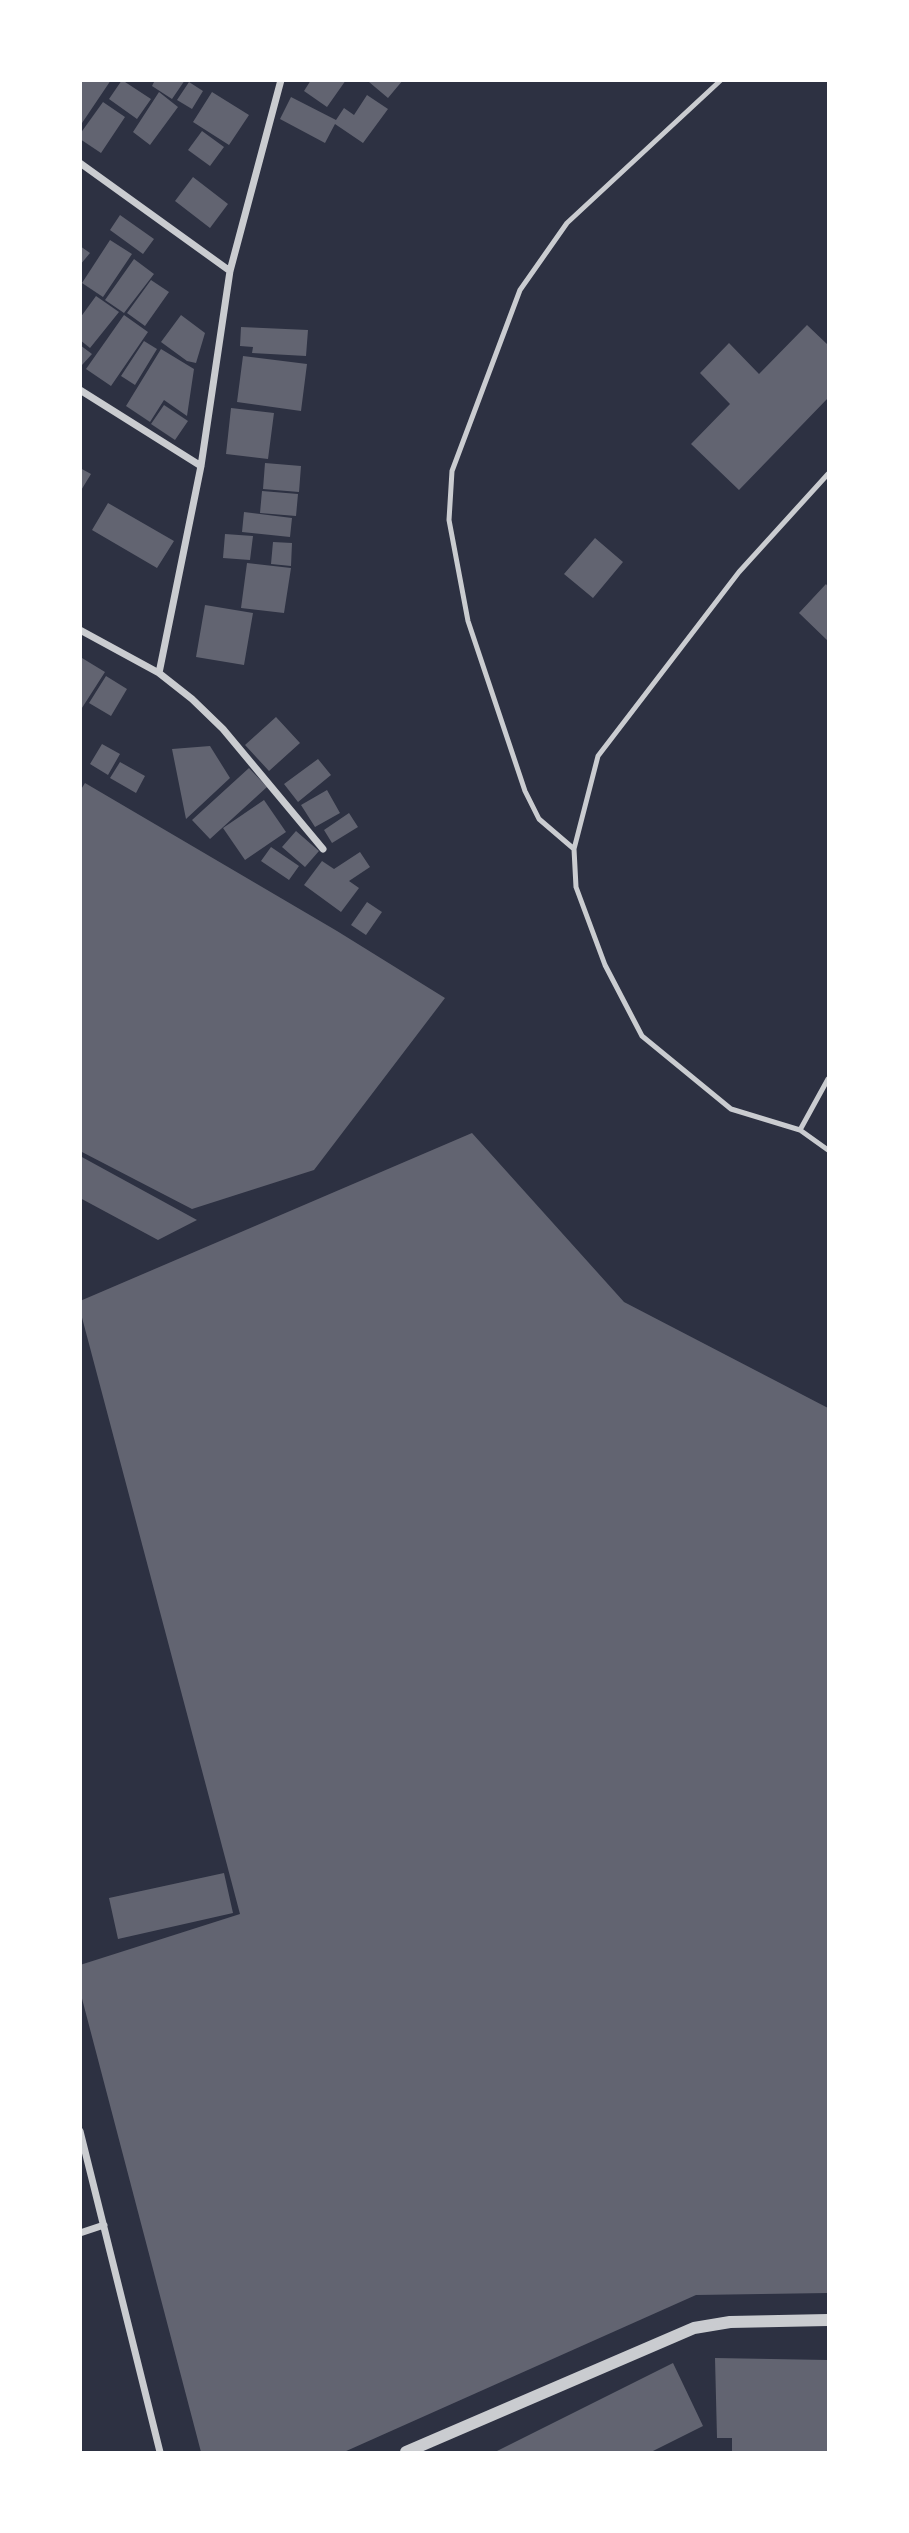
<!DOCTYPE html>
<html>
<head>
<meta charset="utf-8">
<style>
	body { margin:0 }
	#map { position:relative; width:909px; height:2533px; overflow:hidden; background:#2d3142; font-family:Quicksand,sans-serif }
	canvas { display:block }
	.frame { position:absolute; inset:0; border:82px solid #fff; pointer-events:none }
</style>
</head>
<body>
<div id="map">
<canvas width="909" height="2533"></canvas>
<div class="frame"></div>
</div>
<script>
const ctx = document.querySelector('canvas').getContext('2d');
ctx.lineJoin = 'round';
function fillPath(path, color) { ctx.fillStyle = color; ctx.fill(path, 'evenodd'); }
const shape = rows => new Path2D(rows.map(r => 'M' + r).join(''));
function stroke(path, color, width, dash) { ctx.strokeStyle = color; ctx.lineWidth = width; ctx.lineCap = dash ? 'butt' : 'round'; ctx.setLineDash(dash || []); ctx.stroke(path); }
const building = shape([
	[80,80,111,80,80,126],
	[122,80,151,99,137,119,109,99],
	[155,80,185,80,172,99,152,86],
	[311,80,346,80,327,107,304,91],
	[370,80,403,80,388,98,369,82],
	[189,82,203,91,192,109,177,100],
	[159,92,178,107,150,145,133,132],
	[212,92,249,115,229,145,193,122],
	[367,95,388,109,363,143,335,124,325,143,280,119,291,97,336,120,344,108,354,115],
	[103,102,125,117,101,153,80,139,80,134],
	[202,131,224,147,210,166,188,150],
	[193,177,228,204,210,228,175,201],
	[120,215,154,239,143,254,110,230],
	[110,240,132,254,103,297,82,283],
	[80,246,90,253,80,265],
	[134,259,154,274,124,313,105,300],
	[151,280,169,292,145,326,127,313],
	[96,296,119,312,90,348,80,340,80,318],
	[124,315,148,332,111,386,86,369],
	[181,315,205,333,196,363,187,361,161,342],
	[807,325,828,345,828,398,739,490,691,444,730,404,700,373,729,343,759,374],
	[241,327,308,330,306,356,252,353,253,347,240,346],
	[144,341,157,349,135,385,121,376],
	[80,345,92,354,82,365,80,363],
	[161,349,194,369,187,416,164,400,150,422,126,406],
	[243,356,307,364,301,411,237,402],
	[164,405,188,421,175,440,151,424],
	[231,408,274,413,268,459,226,454],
	[265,463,301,466,299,492,263,489],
	[80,468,91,474,80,492],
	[262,491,298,494,296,516,260,513],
	[108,503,174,541,157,568,92,530],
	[244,512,292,518,290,537,242,532],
	[225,534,253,536,250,560,223,558],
	[595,538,623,562,593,598,564,574],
	[273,542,292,543,291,566,271,564],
	[247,563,291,568,284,613,241,608],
	[826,584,828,587,828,641,799,613],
	[205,605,253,613,244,665,196,657],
	[82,658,105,672,80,711,80,661],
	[106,676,127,689,111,716,89,703],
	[276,717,300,743,269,771,245,745],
	[102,744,120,754,108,775,90,764],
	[210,746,230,778,186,819,172,749],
	[318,759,331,775,298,802,284,784],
	[120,762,145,776,136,793,110,778],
	[249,768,267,787,210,839,192,820],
	[85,783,337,931,445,998,314,1170,192,1209,80,1151,80,791],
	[327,790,340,813,315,827,301,805],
	[264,800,286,832,245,860,223,828],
	[349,813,358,827,332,843,324,830],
	[296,831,319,851,305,867,282,847],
	[271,847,299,866,289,880,261,861],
	[360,852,370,867,349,881,359,888,341,912,304,885,322,861,334,869],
	[367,902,382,912,366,935,351,925],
	[472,1133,624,1302,828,1408,828,2293,696,2295,344,2452,201,2452,80,1991,80,1965,240,1914,80,1310,80,1301],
	[80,1156,197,1220,158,1240,80,1198],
	[224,1873,233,1913,118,1939,109,1898],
	[715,2358,828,2360,828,2452,732,2452,732,2438,717,2438],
	[673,2363,703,2426,651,2452,495,2452]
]);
const service = shape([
	[828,474,739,572,598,756,574,849,576,887,605,965,642,1036,731,1109,800,1130,828,1150],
	[574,849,539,819,525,791,468,621,449,520,452,471,520,290,567,223,721,80],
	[800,1130,828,1079]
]);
const minor = shape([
	[80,163,230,271],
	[80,390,201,466],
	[80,630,159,673,192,699,223,729,323,849],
	[159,673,201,466,230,271,281,80],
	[80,2131,160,2452],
	[80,2233,104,2225]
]);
const tertiary = shape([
	[406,2452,694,2328,730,2322,828,2320]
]);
fillPath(building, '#626471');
stroke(service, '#caccd0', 5);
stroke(minor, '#caccd0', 7);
stroke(tertiary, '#caccd0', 12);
</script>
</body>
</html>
